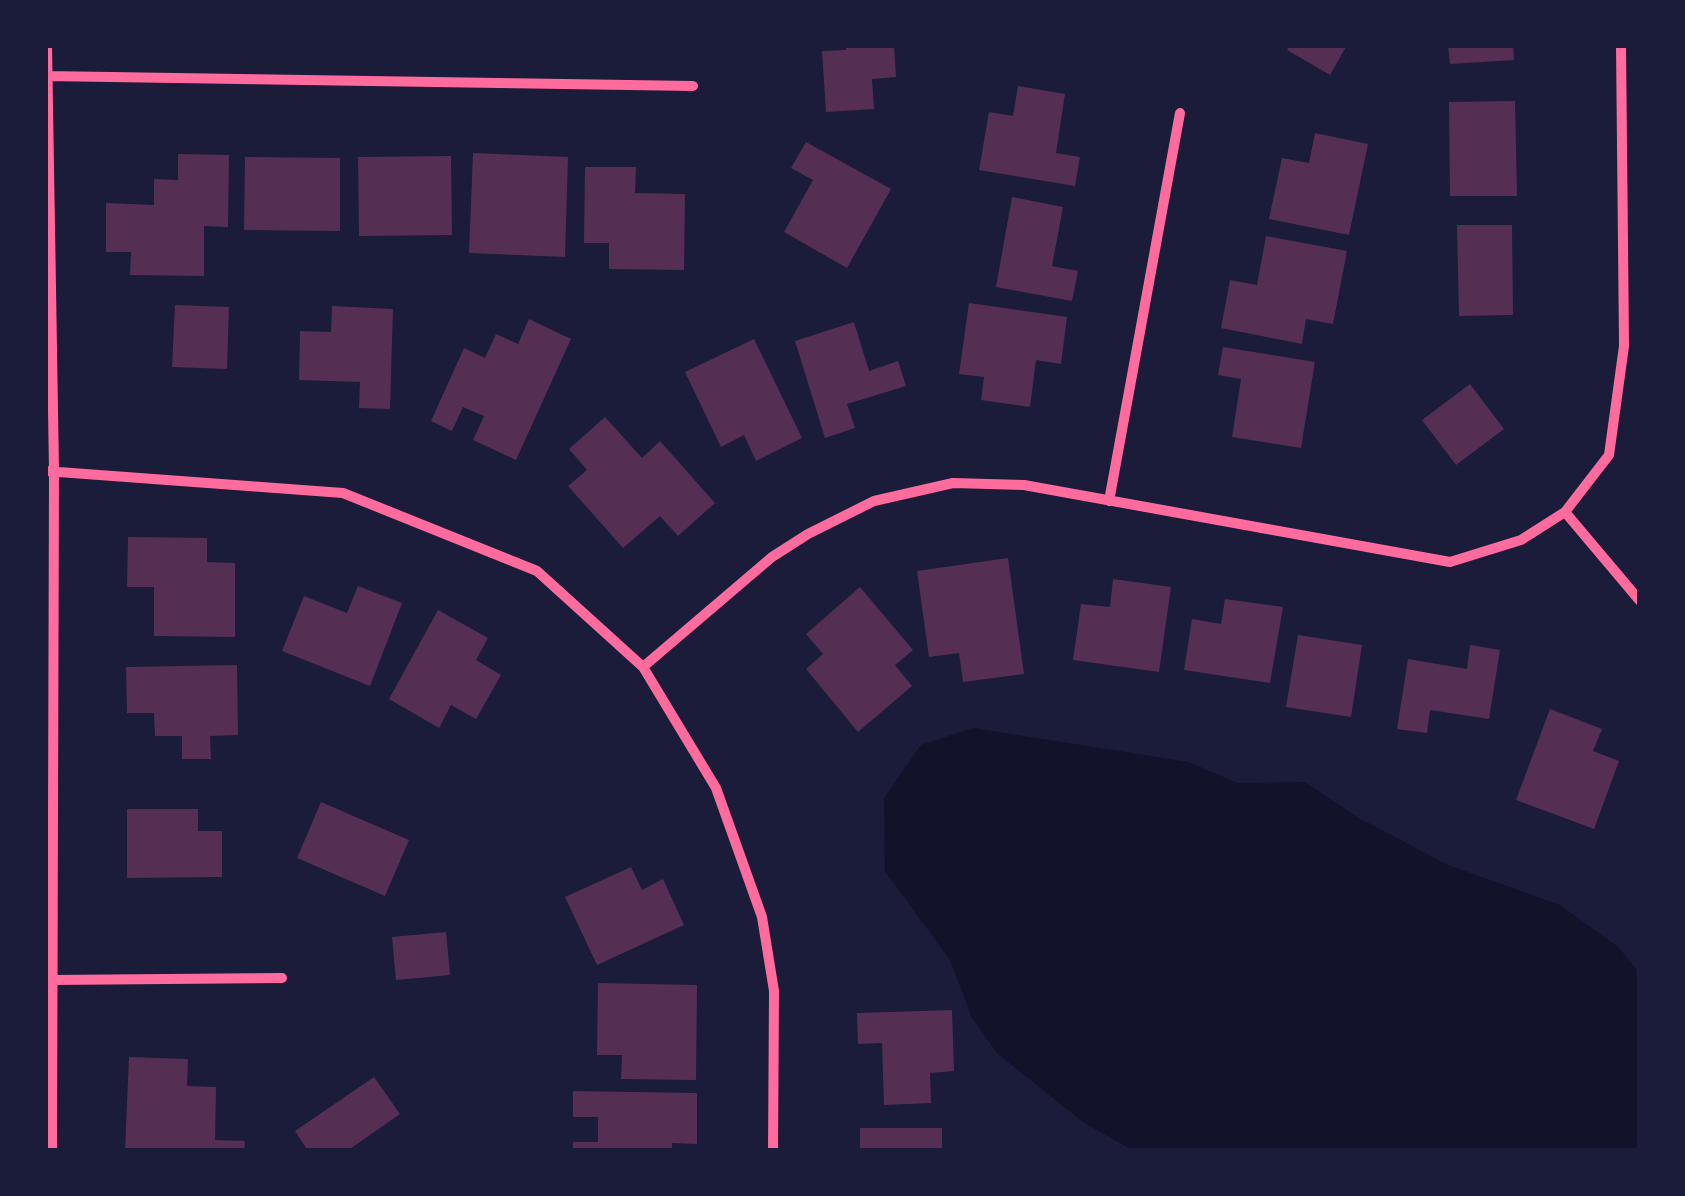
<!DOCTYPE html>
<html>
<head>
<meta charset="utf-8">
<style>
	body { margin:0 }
	#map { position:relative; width:1685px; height:1196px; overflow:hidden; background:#1b1b3a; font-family:Signika,sans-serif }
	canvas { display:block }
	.frame { position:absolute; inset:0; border:48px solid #1b1b3a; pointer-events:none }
</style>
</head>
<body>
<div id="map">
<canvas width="1685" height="1196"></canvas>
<div class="frame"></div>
</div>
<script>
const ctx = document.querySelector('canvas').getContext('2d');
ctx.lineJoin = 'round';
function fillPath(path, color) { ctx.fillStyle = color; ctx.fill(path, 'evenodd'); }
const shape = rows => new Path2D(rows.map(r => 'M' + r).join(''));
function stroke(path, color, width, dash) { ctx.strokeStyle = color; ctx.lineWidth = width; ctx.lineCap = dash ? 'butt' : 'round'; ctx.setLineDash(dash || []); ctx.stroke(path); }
const water = shape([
	[973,728,1189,762,1237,783,1305,782,1359,818,1448,865,1560,905,1618,947,1640,973,1640,1151,1134,1151,1083,1122,998,1054,972,1018,950,960,885,871,884,798,921,745]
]);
const building = shape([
	[846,45,894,45,896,77,872,79,874,109,826,112,822,51,846,50],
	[1290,45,1347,45,1330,75,1287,50],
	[1448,45,1513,45,1514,60,1450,64],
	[1018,86,1065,94,1056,153,1080,157,1075,186,979,170,989,112,1013,116],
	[1515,101,1517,196,1450,196,1449,102],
	[1315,133,1368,144,1349,235,1269,219,1282,158,1309,163],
	[806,142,891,189,847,268,784,232,813,180,791,168],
	[473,153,568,157,565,257,469,253],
	[178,154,229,155,228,227,204,226,204,276,130,275,131,252,106,252,106,203,154,205,154,179,178,180],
	[451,156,452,235,359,236,358,157],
	[245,157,340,158,340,231,244,230],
	[585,167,636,167,635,193,685,194,684,270,609,269,609,243,584,243],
	[1012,197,1063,207,1052,266,1078,271,1072,301,996,287],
	[1457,225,1512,225,1513,315,1459,316],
	[1266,236,1347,251,1333,324,1306,319,1302,344,1221,328,1230,280,1257,285],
	[969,303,1067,317,1061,364,1036,360,1030,407,981,400,984,377,959,374],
	[175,305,229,307,227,369,172,367],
	[332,306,393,309,390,409,359,408,360,382,299,380,300,331,331,332],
	[529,319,571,339,516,460,473,440,484,416,463,407,452,431,431,421,464,348,485,358,496,334,518,344],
	[854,322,869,371,898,361,906,386,847,404,855,428,825,438,795,341],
	[754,339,802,438,756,461,744,435,721,447,685,372],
	[1223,347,1315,362,1301,448,1232,437,1241,379,1218,375],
	[1470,384,1504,429,1456,465,1422,420],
	[605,417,642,458,660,441,715,503,678,536,660,516,623,548,568,486,587,470,569,449],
	[128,537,207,538,207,562,235,563,235,637,154,636,154,587,127,587],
	[1008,558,1024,674,963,682,959,653,929,657,917,571],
	[1113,579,1171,587,1159,672,1073,660,1081,604,1110,607],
	[358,586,402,603,370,686,282,651,304,596,347,613],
	[860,587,913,650,895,665,912,686,858,732,806,669,823,654,806,634],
	[1225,599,1283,607,1270,683,1184,670,1192,619,1221,624],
	[438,610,488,638,476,660,501,675,476,719,451,705,439,728,389,699],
	[1298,635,1362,645,1351,717,1286,707],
	[1470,645,1500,650,1489,719,1430,710,1427,733,1397,729,1408,659,1467,669],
	[237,665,238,735,210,736,211,759,182,759,182,736,155,736,154,713,127,713,126,667],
	[1550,709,1602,729,1593,751,1619,761,1594,829,1516,800],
	[321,802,409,840,385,896,297,858],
	[127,809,198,809,198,831,222,831,222,877,127,878],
	[631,867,642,890,663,879,684,925,597,965,565,897],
	[446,932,450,975,396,980,392,937],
	[598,983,697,985,696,1080,621,1079,622,1055,597,1055],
	[952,1010,954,1071,930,1073,931,1103,884,1105,882,1043,858,1044,857,1013],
	[129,1057,188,1059,187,1086,216,1087,215,1140,245,1141,244,1151,125,1151],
	[374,1077,400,1114,347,1151,308,1151,295,1131],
	[573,1091,697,1093,697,1144,672,1143,672,1151,573,1151,573,1142,598,1142,598,1117,573,1117],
	[860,1128,942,1128,942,1151,860,1151]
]);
const minor = shape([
	[47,45,54,471,52,1151],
	[46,76,693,86],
	[45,471,343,493,537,571,643,667,716,788,762,917,774,991,773,1151],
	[1109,501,1180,113],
	[1565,512,1640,601],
	[643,667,772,557,808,534,874,501,953,483,1024,485,1450,562,1521,540,1565,512,1609,455,1624,346,1621,45],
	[51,980,282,978]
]);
fillPath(water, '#12122b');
fillPath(building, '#542f53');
stroke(minor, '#ff6b9d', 10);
</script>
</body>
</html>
